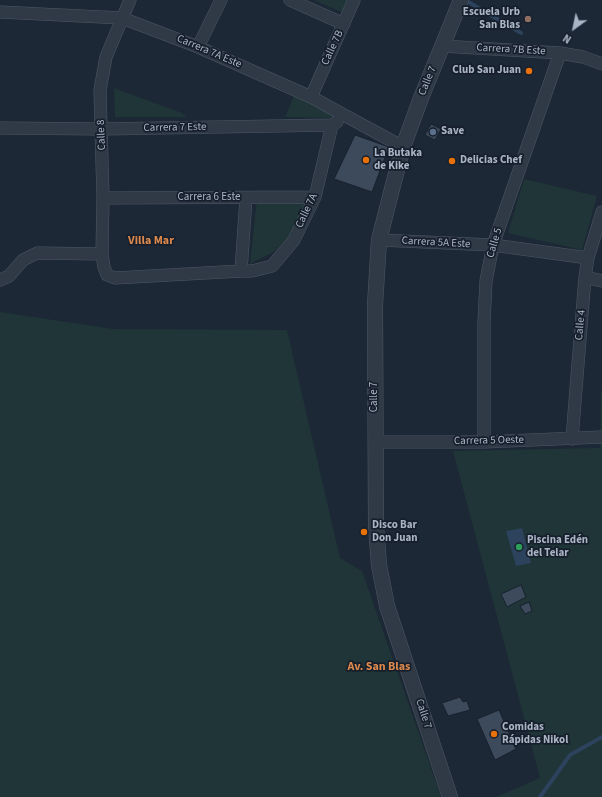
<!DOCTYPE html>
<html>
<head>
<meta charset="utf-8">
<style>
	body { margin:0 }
	#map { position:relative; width:602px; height:797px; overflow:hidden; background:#1d2836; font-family:"Source Sans 3",sans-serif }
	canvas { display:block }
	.north { position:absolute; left:554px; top:8px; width:40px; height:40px; -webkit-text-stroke:3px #161f2b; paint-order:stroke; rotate:213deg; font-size:11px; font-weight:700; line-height:16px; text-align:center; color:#a9b4c5 }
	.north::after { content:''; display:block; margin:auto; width:14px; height:18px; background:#a9b4c5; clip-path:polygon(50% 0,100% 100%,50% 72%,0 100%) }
</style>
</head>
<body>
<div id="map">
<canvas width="602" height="797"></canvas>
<div class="north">N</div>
</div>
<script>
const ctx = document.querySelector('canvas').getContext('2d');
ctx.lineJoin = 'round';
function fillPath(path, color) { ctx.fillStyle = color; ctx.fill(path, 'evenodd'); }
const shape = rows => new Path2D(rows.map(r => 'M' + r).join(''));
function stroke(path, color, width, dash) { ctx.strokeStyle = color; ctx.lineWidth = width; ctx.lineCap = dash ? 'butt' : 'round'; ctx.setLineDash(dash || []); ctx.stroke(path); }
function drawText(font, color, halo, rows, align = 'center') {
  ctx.font = font + ' "Source Sans 3",sans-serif'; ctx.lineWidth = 3.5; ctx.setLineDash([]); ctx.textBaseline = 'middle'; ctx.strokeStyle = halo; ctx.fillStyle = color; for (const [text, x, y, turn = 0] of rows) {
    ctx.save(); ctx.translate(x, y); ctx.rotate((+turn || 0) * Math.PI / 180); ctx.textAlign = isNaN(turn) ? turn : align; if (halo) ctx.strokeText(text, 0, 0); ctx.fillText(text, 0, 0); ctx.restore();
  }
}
const green = shape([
	[314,0,350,0,344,13],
	[114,88,182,113,187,117,115,117],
	[294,96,338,115,335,118,285,117],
	[524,179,597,196,582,250,508,233],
	[257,199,306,202,292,233,275,251,250,264],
	[0,312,113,329,287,330,340,558,362,571,441,797,0,797],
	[601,391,602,392,602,797,496,797,540,778,453,451,600,448]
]);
const water = shape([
	[522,528,531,563,516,566,506,531]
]);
const stream = shape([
	[465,0,521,33],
	[540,797,570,755,602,737]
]);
const building = shape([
	[431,124,441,129,435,140,425,135,431,124],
	[355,135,389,147,372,192,334,179,355,135],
	[521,585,526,597,507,607,501,594,521,585],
	[529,602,532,611,525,614,520,606,529,602],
	[460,697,463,702,467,701,470,710,448,716,442,703,460,697],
	[499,710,516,749,495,760,477,719,499,710]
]);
const minor = shape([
	[130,0,106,57,100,90,103,198,102,254,104,267,107,275,115,278,241,271,252,271,272,266,294,240,315,197,332,125],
	[290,0,344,24],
	[0,12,122,18,198,47,311,97,403,147],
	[442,46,560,53,583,57,602,64],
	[198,47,221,0],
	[311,97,354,0],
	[0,128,102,129,332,125,337,122],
	[103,198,315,197],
	[379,240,493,245,588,258],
	[241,271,246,198],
	[585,277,602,281],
	[0,280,9,276,23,260,37,253,102,254],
	[572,439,585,277,588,258,602,212],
	[376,442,484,442,602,437],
	[484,442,484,323,486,281,493,245,560,53]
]);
const tertiary = shape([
	[450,797,387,606,379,565,376,526,375,305,379,240,392,189,403,147,421,98,461,0]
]);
const markers = [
	[528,19,4,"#8d6e63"],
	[529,71,4,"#e8710a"],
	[433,132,4,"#5c6f8a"],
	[366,160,4,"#e8710a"],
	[452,161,4,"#e8710a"],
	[364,532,4,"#e8710a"],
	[519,547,4,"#2e9e5b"],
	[494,734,4,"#e8710a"]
];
const poiNames = [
	["Escuela Urb",520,13,"right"],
	["San Blas",520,26,"right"],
	["Club San Juan",521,71,"right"],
	["Save",441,132],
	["La Butaka",374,154],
	["de Kike",374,167],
	["Delicias Chef",460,161],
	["Disco Bar",372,526],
	["Don Juan",372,539],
	["Piscina Edén",527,541],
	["del Telar",527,554],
	["Comidas",502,728],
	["Rápidas Nikol",502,741]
];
const streetNames = [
	["Calle 7B",333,48,-65],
	["Carrera 7B Este",511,50,3],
	["Carrera 7A Este",209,52,23],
	["Calle 7",428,81,-68],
	["Carrera 7 Este",175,128,-1],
	["Calle 8",102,135,-92],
	["Carrera 6 Este",209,198],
	["Calle 7A",307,211,-65],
	["Carrera 5A Este",436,243,3],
	["Calle 5",495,243,-74],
	["Calle 4",581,325,-85],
	["Calle 7",375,397,-90],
	["Carrera 5 Oeste",489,441,-1],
	["Calle 7",423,714,72]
];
const neighbourhoodNames = [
	["Villa Mar",151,241],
	["Av. San Blas",379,667]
];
fillPath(green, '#1f3537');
fillPath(water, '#2c425d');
stroke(stream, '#2c425d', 4);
fillPath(building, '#3d4a5c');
stroke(building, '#18212d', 1);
stroke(minor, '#4d5765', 13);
stroke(tertiary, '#4d5765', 16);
stroke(minor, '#303a47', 12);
stroke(tertiary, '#303a47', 15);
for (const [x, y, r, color] of markers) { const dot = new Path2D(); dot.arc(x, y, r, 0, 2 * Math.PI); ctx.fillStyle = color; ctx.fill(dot); stroke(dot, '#161f2b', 1.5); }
drawText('bold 11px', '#a9b4c5', '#161f2b', poiNames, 'left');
drawText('11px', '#a9b4c5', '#161f2b', streetNames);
drawText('bold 12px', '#db894e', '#161f2b', neighbourhoodNames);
</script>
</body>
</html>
